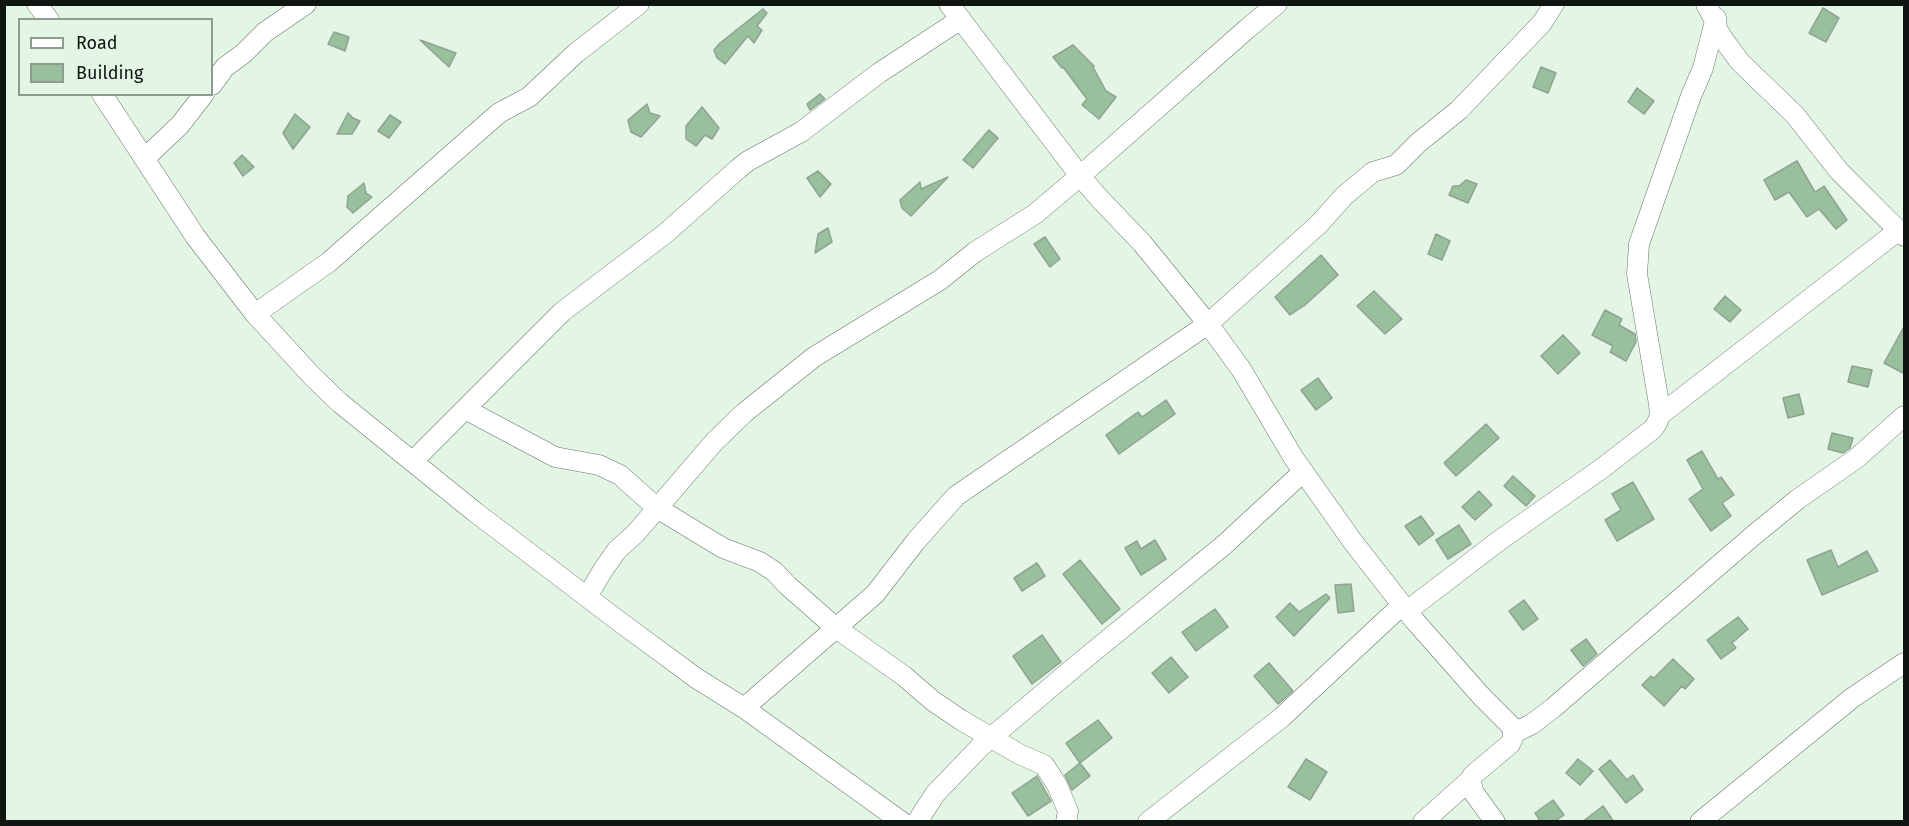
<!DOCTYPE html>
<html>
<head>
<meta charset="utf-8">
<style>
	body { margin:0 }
	#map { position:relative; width:1909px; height:826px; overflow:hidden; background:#e3f6e5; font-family:"Fira Sans",sans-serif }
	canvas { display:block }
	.frame { position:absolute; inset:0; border:6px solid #0f1510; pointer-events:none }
	.legend { position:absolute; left:18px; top:18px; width:195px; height:78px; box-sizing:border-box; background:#e3f6e5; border:2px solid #8e9c90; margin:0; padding:8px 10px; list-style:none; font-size:18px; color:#0f1510 }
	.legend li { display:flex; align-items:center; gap:12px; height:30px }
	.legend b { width:30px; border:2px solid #8e9c90 }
</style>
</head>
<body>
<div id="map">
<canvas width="1909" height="826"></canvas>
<div class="frame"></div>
<ul class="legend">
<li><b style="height:8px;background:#fff"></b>Road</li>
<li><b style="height:16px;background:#99c09d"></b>Building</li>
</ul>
</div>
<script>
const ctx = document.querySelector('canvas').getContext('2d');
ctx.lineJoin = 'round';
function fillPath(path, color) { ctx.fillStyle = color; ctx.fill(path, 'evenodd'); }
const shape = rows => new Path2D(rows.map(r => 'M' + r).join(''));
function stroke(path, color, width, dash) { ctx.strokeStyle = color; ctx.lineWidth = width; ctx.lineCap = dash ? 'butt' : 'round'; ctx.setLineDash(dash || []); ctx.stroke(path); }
const building = shape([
	[1823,8,1839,18,1826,42,1809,33,1823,8],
	[763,9,767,13,757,26,762,30,754,43,748,36,725,64,717,58,714,50,720,43,763,9],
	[334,32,349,37,345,51,328,44,334,32],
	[420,40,456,53,449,67,420,40],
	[1073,45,1094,66,1093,67,1106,91,1116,97,1099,119,1082,105,1087,99,1063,67,1062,68,1053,57,1073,45],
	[1541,67,1556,73,1548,93,1533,87,1541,67],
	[1637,88,1654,101,1644,114,1628,102,1637,88],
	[820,94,825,99,810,110,807,104,820,94],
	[647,104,650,113,660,116,641,137,631,132,628,120,647,104],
	[702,107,719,128,712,139,705,135,696,146,686,139,686,126,702,107],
	[348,113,353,118,360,121,352,134,337,134,348,113],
	[295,114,310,127,293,149,283,133,295,114],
	[390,115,401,122,389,138,378,131,390,115],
	[989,130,998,138,973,168,963,160,989,130],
	[242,155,254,167,243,176,234,163,242,155],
	[1797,161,1815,192,1824,186,1847,220,1836,229,1819,209,1807,217,1789,192,1775,200,1764,180,1797,161],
	[818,171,831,184,820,197,807,178,818,171],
	[948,177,911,216,902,208,900,200,920,182,921,189,948,177],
	[1466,180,1477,184,1468,203,1449,195,1453,186,1459,186,1466,180],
	[364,183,366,193,372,197,353,213,347,207,348,196,364,183],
	[828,228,832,242,815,253,818,234,828,228],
	[1436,234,1450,241,1442,260,1428,254,1436,234],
	[1045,237,1060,259,1050,267,1034,244,1045,237],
	[1321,255,1338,275,1305,305,1290,315,1275,297,1321,255],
	[1374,291,1402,319,1385,334,1357,306,1374,291],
	[1725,296,1741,310,1730,322,1714,309,1725,296],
	[1605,310,1622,319,1619,325,1635,334,1636,342,1626,361,1610,352,1613,346,1592,335,1605,310],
	[1905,325,1905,374,1884,363,1905,325],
	[1563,335,1580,353,1558,374,1541,356,1563,335],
	[1852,366,1872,370,1868,387,1848,382,1852,366],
	[1318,378,1332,398,1316,410,1301,390,1318,378],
	[1799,394,1804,414,1788,418,1783,398,1799,394],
	[1166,400,1175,414,1119,454,1106,435,1138,412,1142,417,1166,400],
	[1486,424,1499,438,1456,476,1444,463,1486,424],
	[1832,433,1853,438,1850,448,1843,453,1828,449,1832,433],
	[1702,451,1718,479,1721,477,1734,495,1722,503,1731,516,1711,531,1689,499,1703,489,1687,460,1702,451],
	[1513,476,1535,496,1526,506,1504,486,1513,476],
	[1633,482,1654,519,1617,541,1605,520,1621,510,1612,494,1633,482],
	[1479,491,1492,505,1475,520,1462,507,1479,491],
	[1421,516,1434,534,1419,545,1405,526,1421,516],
	[1459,525,1471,544,1448,559,1436,540,1459,525],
	[1155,540,1166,559,1141,575,1125,548,1137,541,1141,549,1155,540],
	[1831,550,1838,567,1867,551,1878,571,1822,595,1807,560,1831,550],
	[1080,560,1120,609,1102,624,1063,574,1080,560],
	[1037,563,1045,576,1022,591,1014,578,1037,563],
	[1351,584,1354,611,1338,613,1335,585,1351,584],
	[1326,594,1330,598,1294,636,1276,617,1290,603,1299,612,1326,594],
	[1524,600,1538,619,1523,630,1509,611,1524,600],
	[1215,609,1228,627,1196,651,1182,632,1215,609],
	[1738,617,1748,629,1732,643,1736,648,1721,659,1707,640,1738,617],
	[1042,635,1061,662,1032,684,1013,656,1042,635],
	[1586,639,1597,654,1583,666,1571,650,1586,639],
	[1171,657,1188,677,1169,693,1152,673,1171,657],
	[1673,659,1694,679,1685,689,1682,686,1664,706,1642,685,1651,676,1654,678,1673,659],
	[1269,663,1293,691,1278,704,1254,676,1269,663],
	[1098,720,1112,738,1080,763,1066,743,1098,720],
	[1306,759,1327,772,1310,800,1288,787,1306,759],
	[1578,759,1593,771,1580,785,1566,773,1578,759],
	[1610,760,1627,780,1633,775,1643,790,1626,803,1599,769,1610,760],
	[1080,763,1090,776,1072,790,1065,775,1080,763],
	[1037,776,1051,801,1028,816,1012,793,1037,776],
	[1553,800,1564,815,1554,822,1541,822,1535,813,1553,800],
	[1603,806,1614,822,1582,822,1603,806]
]);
const street = shape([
	[37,4,49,20],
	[949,4,1080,176,1099,198,1142,243,1208,324,1241,369,1293,457,1353,542,1414,620,1482,697,1513,728,1513,738,1510,744,1473,775,1470,780,1474,793,1495,822],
	[1716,18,1717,29,1723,39,1740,62,1795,115,1839,171,1904,236],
	[212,85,225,67,243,54,265,32,306,4],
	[102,94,195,236,228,279,255,314,312,376,340,403,475,512,620,622,696,678,744,708,902,822],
	[145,158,180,125,204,94],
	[255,314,329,262,499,113,529,97,576,53,639,4],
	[465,409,555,457,599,465,620,475,657,508,723,548,760,562,775,572,787,585,836,628,904,676,933,701,961,720,1019,754,1044,765,1057,785,1068,811,1066,822],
	[1660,415,1899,230],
	[413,461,562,312,666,233,738,169,748,161,801,132,879,73,961,19],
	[587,597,603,570,617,550,635,534,715,441,744,413,814,357,940,280,975,252,1035,214,1080,176,1248,28,1277,4],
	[1407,611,1500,540,1601,469,1653,429,1657,423,1660,415,1659,404,1637,274,1639,244,1691,96,1703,68,1715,21,1706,4],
	[744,708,875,594,916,541,956,496,1208,324,1319,224,1345,195,1373,172,1396,165,1418,143,1459,110,1542,23,1554,4],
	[1514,733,1532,724,1553,708,1754,535,1798,499,1857,458,1904,416],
	[917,822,935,794,980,747,1077,665,1224,545,1303,472],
	[1148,822,1281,718,1402,605],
	[1423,822,1470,780],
	[1700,822,1852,698,1904,663]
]);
fillPath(building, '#99c09d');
stroke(building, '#90a292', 1.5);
stroke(street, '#657667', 21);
stroke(street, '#fff', 20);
</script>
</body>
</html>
